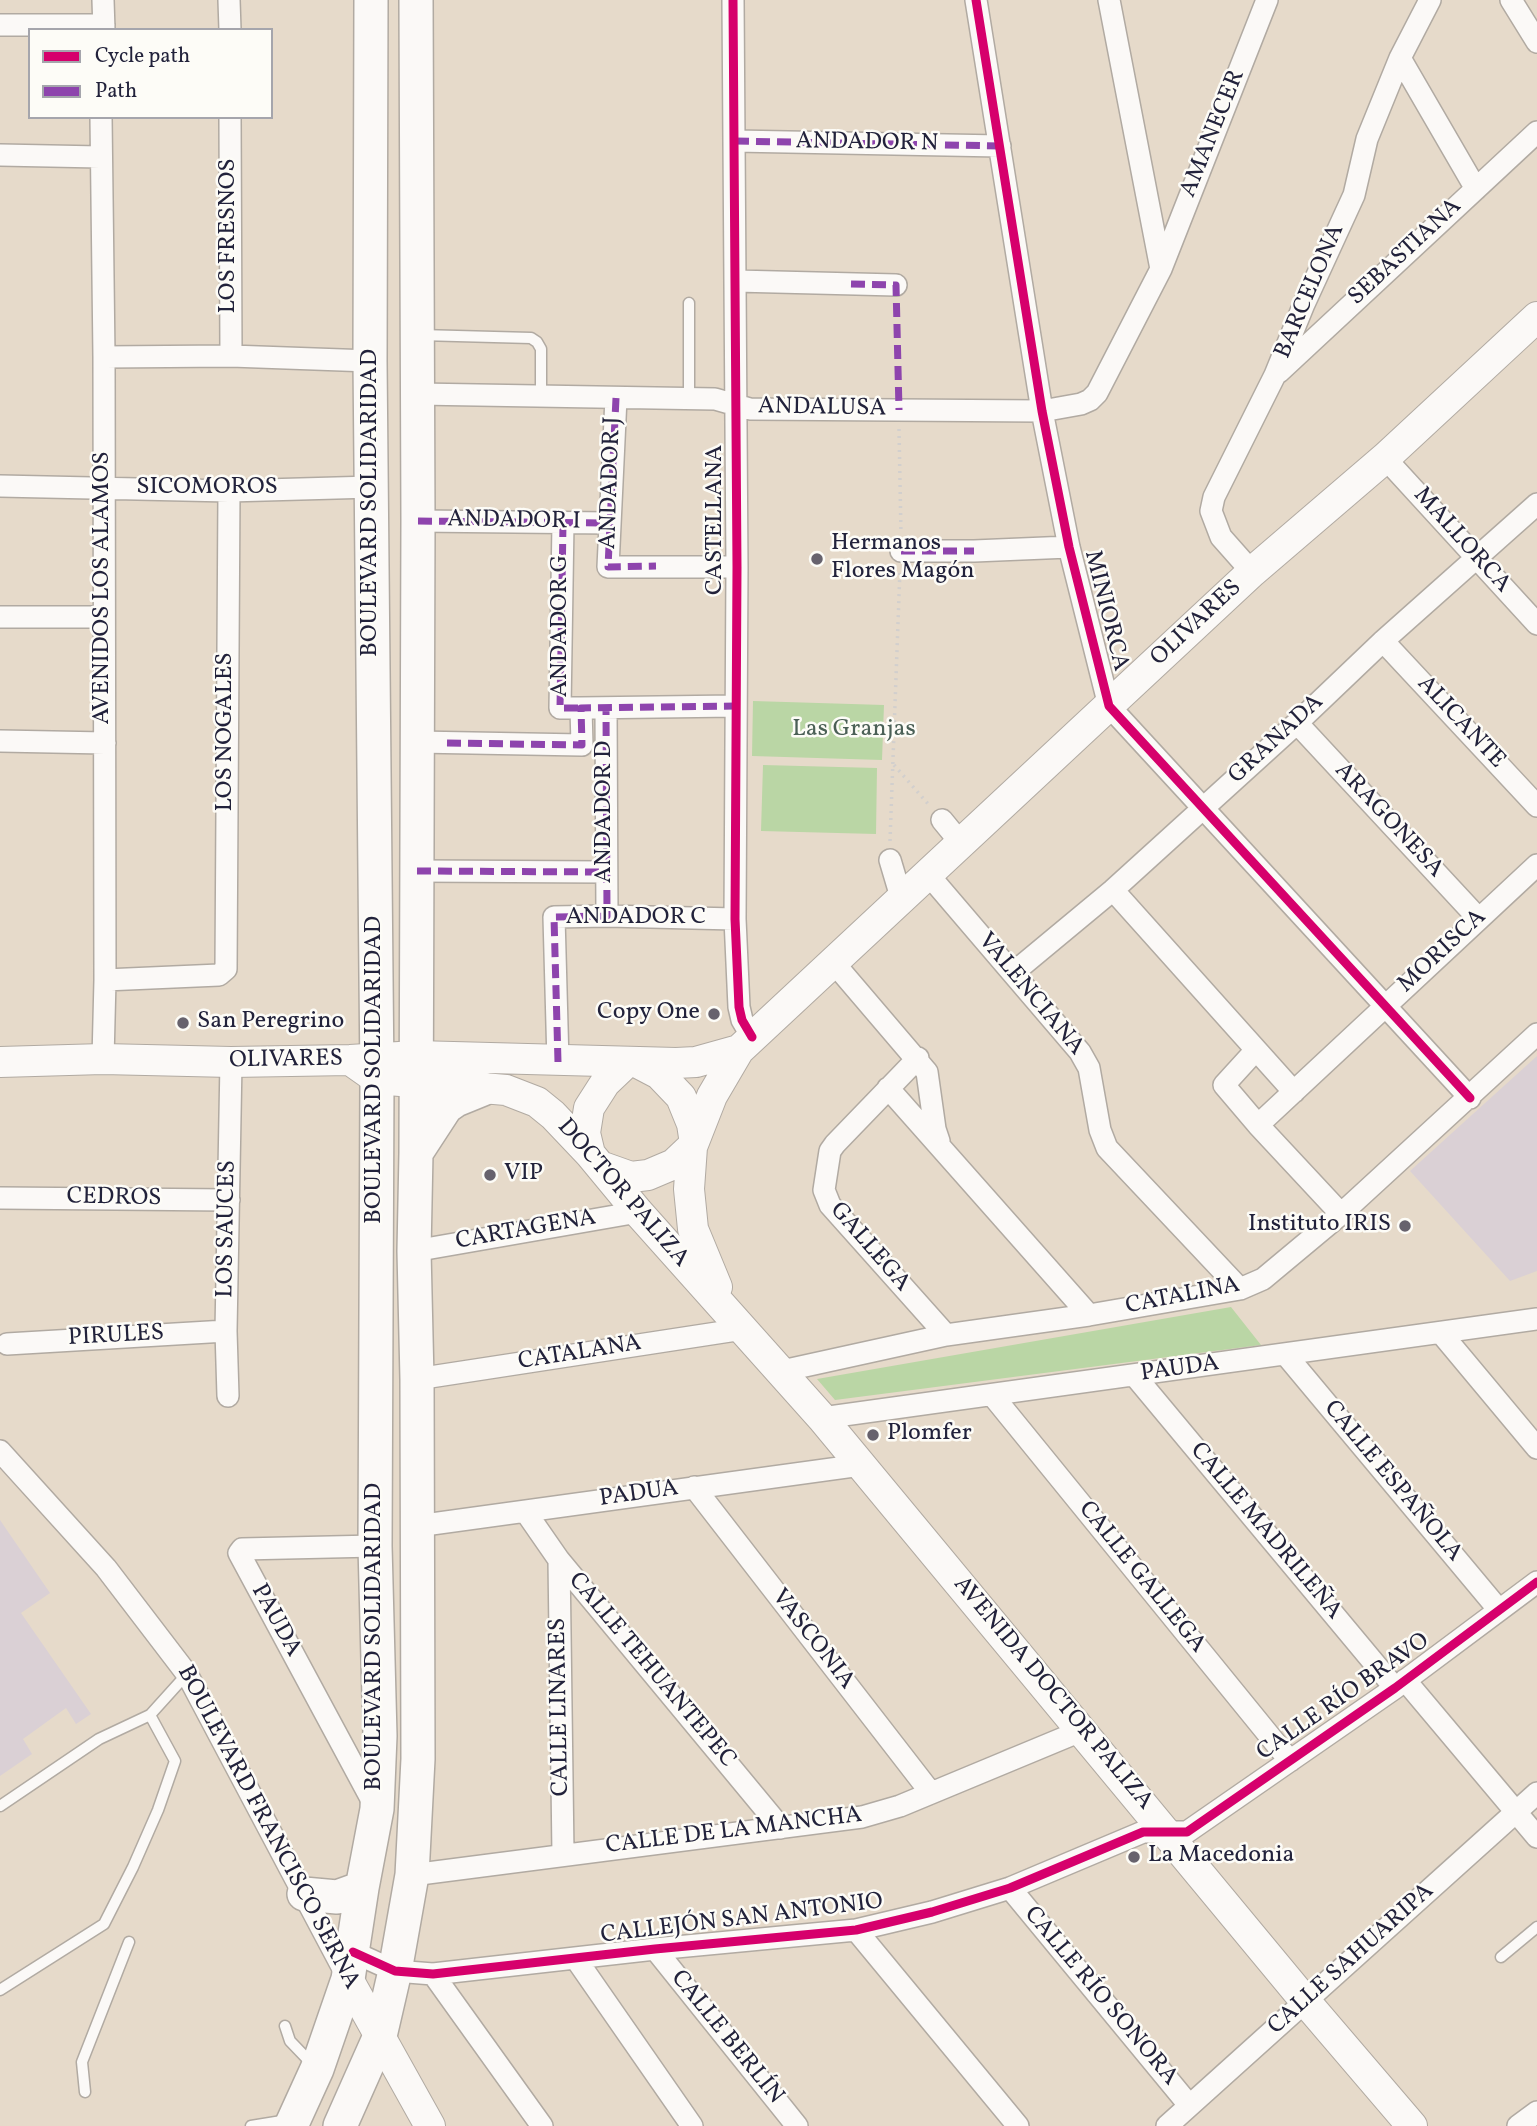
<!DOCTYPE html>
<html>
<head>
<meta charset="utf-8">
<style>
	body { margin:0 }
	#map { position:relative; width:1537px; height:2126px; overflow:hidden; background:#e6daca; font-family:Vollkorn,serif }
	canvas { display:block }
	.legend { position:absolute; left:28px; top:28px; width:245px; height:91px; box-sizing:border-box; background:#fdfcf7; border:2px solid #a5a5ac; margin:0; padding:9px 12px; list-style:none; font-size:21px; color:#22223b }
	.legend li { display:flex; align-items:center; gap:14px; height:35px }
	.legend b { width:35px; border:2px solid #a5a5ac }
</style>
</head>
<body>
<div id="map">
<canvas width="1537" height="2126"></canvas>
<ul class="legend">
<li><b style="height:9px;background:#d6006c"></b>Cycle path</li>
<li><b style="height:9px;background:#8e44ad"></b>Path</li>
</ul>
</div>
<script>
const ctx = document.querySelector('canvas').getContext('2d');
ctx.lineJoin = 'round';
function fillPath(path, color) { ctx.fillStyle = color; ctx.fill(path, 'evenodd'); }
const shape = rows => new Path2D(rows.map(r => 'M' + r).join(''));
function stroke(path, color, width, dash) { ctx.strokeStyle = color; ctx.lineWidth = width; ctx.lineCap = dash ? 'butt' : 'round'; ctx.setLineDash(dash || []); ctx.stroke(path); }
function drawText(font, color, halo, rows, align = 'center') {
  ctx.font = font + ' Vollkorn,serif'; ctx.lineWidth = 5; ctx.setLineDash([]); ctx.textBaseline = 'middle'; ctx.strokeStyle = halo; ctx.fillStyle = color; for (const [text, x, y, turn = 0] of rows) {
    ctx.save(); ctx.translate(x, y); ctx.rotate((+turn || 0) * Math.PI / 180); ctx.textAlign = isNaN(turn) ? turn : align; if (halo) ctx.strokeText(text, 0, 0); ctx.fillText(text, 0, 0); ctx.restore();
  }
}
const green = shape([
	[753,701,884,705,882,760,752,756],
	[763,765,877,768,876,834,761,831],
	[1231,1307,1261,1345,835,1400,817,1379]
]);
const building = shape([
	[1537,1056,1537,1271,1510,1281,1410,1171],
	[0,1520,50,1593,21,1613,91,1714,76,1724,66,1708,23,1739,32,1754,0,1776]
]);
const path = shape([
	[899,429,901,534],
	[894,765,930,806],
	[890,841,900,569]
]);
const lane = shape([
	[420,335,531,338,537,342,541,349,541,396],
	[689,397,689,303],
	[150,1715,187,1674],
	[0,1806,99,1739,150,1715,175,1761,158,1810,133,1867,104,1924,0,1990],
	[1501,1957,1537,1927],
	[285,2026,290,2041,313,2065],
	[85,2092,82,2062,129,1942],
	[251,2126,288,2120]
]);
const street = shape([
	[103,0,104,30],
	[229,0,230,30],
	[733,0,737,567,735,919,739,1007,742,1020,752,1037],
	[976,0,1042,411,1069,547,1109,706,1470,1098],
	[1109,0,1161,269],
	[1511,0,1537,42],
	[0,25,104,25],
	[1400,58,1476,189],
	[101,117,104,357,105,980,103,1059],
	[230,117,231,356],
	[735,141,1000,146],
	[0,155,100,157],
	[736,281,896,285],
	[104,357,231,356,370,361],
	[1279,372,1537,132],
	[418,394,715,399,750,409,1042,411,1081,404,1090,400,1097,393,1161,269,1267,0],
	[616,398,608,567,737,567],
	[1385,458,1537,624],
	[0,486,229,491,372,487],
	[418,521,610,523],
	[563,523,560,708,581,708],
	[901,551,974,551,1069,547],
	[1252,572,1221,537,1211,511,1214,497,1275,375,1304,304,1354,195,1367,139,1400,58,1430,0],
	[0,617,104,617],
	[1383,641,1537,806],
	[606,708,607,916],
	[1297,723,1478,918],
	[0,741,105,743],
	[417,742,582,745,581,708,735,706],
	[942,820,960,842],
	[890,860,901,897],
	[417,871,606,872],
	[927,873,1080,1052,1089,1068,1100,1130,1107,1148,1240,1289],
	[1113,890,1294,1092],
	[834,963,927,1072,935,1129,939,1141],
	[1013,973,1113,890,1297,723,1383,641,1537,504],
	[105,980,219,975,226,969,229,491],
	[1255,1051,1224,1085,1258,1125,1341,1214],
	[918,1058,835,1144,830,1151,824,1190,830,1205,946,1335],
	[558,1062,554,917,607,916,735,919],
	[888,1088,1089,1315],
	[1258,1125,1537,865],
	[0,1198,229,1200],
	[414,1251,638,1212],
	[1441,1333,1537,1448],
	[7,1344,226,1331],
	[1286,1355,1499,1610],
	[782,1371,946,1335,1089,1315,1240,1289,1263,1279,1341,1214,1537,1034],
	[1135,1376,1395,1688],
	[417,1379,743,1329],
	[228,1396,226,1331,231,1062],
	[993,1396,1290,1761],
	[822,1418,1537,1319],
	[0,1451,106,1568,187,1674,348,1978],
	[694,1487,931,1793],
	[525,1511,559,1560,781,1828],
	[417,1526,861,1465],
	[559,1560,563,1854],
	[1405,1680,1537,1837],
	[374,1804,239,1553,242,1549,375,1546],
	[412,1875,862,1817,900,1806,1083,1730],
	[1010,1888,1189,2105],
	[856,1930,1018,2126],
	[655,1949,797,2126],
	[353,1952,395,1971,433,1974,655,1949,856,1930,932,1912,1010,1888,1143,1832,1187,1832,1395,1688,1537,1582],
	[576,1959,692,2126],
	[433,1974,542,2126],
	[1167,2126,1537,1793],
	[1518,2126,1537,2112]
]);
const secondary = shape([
	[350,1060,377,1079,506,1090,537,1102,553,1115,590,1154,638,1212,822,1418,1306,2002,1412,2126],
	[0,1062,103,1059,231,1062,350,1060,416,1056,676,1063,696,1062,739,1050],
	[638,1063,659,1074,681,1097,692,1124,694,1137],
	[590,1154,585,1133,589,1108,605,1083,626,1063],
	[600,1166,631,1177,648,1175,674,1164,692,1147],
	[717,1287,693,1229,689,1189,692,1147,712,1096,739,1050,1252,572,1385,458,1537,317],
	[348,1979,430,2126]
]);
const primary = shape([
	[416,1153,446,1107,456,1100,483,1089],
	[304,1894,337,1897,362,1888],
	[291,2126,317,2069,348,1979,362,1888,377,1809,380,1736,375,1546,377,1079,370,361,371,0],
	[340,2126,380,2036,395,1971,412,1875,418,1759,417,1379,414,1251,416,1153,418,521,416,0]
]);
const quiet = shape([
	[735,141,1000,146],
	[851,284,896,285,899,410],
	[616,398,608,567,656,566],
	[418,521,610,523],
	[563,523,560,708,581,708],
	[901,551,974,551],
	[447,743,582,745,581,708,735,706],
	[417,871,606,872],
	[558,1062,554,917,607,916,606,708]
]);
const cycleway = shape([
	[733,0,737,567,735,919,739,1007,742,1020,752,1037],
	[976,0,1042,411,1069,547,1109,706,1470,1098],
	[353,1952,395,1971,433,1974,655,1949,856,1930,932,1912,1010,1888,1143,1832,1187,1832,1395,1688,1537,1582]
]);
const markers = [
	[817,559,7,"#67626d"],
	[714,1014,7,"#67626d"],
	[183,1023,7,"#67626d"],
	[490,1175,7,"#67626d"],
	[1405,1226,7,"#67626d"],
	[873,1435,7,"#67626d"],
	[1134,1857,7,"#67626d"]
];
const streetNames = [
	["AMANECER",1214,134,-68],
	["ANDADOR N",867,144,1],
	["LOS FRESNOS",230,236,-90],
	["SEBASTIANA",1406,253,-43],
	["BARCELONA",1311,292,-67],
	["ANDALUSA",822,409,1],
	["ANDADOR J",612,483,-88],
	["SICOMOROS",207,489],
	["BOULEVARD SOLIDARIDAD",372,503,-90],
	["CASTELLANA",717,520,-90],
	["ANDADOR I",514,522,1],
	["MALLORCA",1461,541,48],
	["AVENIDOS LOS ALAMOS",104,588,-90],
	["MINIORCA",1105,611,76],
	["OLIVARES",1197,624,-43],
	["ANDADOR G",562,626,-90],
	["ALICANTE",1460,723,47],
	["LOS NOGALES",227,732,-90],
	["GRANADA",1277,740,-43],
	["ANDADOR D",606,812,-90],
	["ARAGONESA",1388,821,47],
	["ANDADOR C",636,919],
	["MORISCA",1443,952,-43],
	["VALENCIANA",1030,995,50],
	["OLIVARES",286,1061,-1],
	["BOULEVARD SOLIDARIDAD",376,1070,-90],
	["DOCTOR PALIZA",622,1194,49],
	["CEDROS",114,1199,1],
	["LOS SAUCES",228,1229,-89],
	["CARTAGENA",526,1231,-10],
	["GALLEGA",869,1248,49],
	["CATALINA",1183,1297,-11],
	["PIRULES",116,1337,-3],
	["CATALANA",580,1354,-9],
	["PAUDA",1180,1370,-8],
	["CALLE ESPAÑOLA",1392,1482,50],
	["PADUA",639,1495,-8],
	["CALLE MADRILEÑA",1265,1532,50],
	["CALLE GALLEGA",1141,1578,51],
	["PAUDA",275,1621,61],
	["BOULEVARD SOLIDARIDAD",376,1637,-90],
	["VASCONIA",812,1640,52],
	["CALLE TEHUANTEPEC",651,1671,50],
	["AVENIDA DOCTOR PALIZA",1052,1694,50],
	["CALLE RÍO BRAVO",1344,1698,-35],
	["CALLE LINARES",561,1707,-91],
	["BOULEVARD FRANCISCO SERNA",267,1828,62],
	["CALLE DE LA MANCHA",734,1832,-7],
	["CALLEJÓN SAN ANTONIO",742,1920,-7],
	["CALLE SAHUARIPA",1352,1960,-42],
	["CALLE RÍO SONORA",1100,1997,50],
	["CALLE BERLÍN",726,2038,51]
];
const poiNames = [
	["Hermanos",831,545],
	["Flores Magón",831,573],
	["Copy One",700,1014,"right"],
	["San Peregrino",197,1023],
	["VIP",504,1175],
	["Instituto IRIS",1391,1226,"right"],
	["Plomfer",887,1435],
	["La Macedonia",1148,1857]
];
const parkNames = [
	["Las Granjas",854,731]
];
fillPath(green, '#bad6a5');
fillPath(building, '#dad0d5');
stroke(lane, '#b1aaa2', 13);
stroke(street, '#b1aaa2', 24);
stroke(secondary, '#b1aaa2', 32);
stroke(primary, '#b1aaa2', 36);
stroke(path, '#d2cfcd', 3.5, [2, 5]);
stroke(lane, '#fbf9f7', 10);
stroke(street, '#fbf9f7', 21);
stroke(secondary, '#fbf9f7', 30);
stroke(primary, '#fbf9f7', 33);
stroke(quiet, '#8e44ad', 7, [14, 7]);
stroke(cycleway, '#d6006c', 9);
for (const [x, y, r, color] of markers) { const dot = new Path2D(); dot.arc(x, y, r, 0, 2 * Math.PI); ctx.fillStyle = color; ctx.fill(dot); stroke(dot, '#fdfcf7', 2.5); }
drawText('24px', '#22223b', '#fdfcf7', streetNames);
drawText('24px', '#22223b', '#fdfcf7', poiNames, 'left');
drawText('24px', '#4b6056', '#fdfcf7', parkNames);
</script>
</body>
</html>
